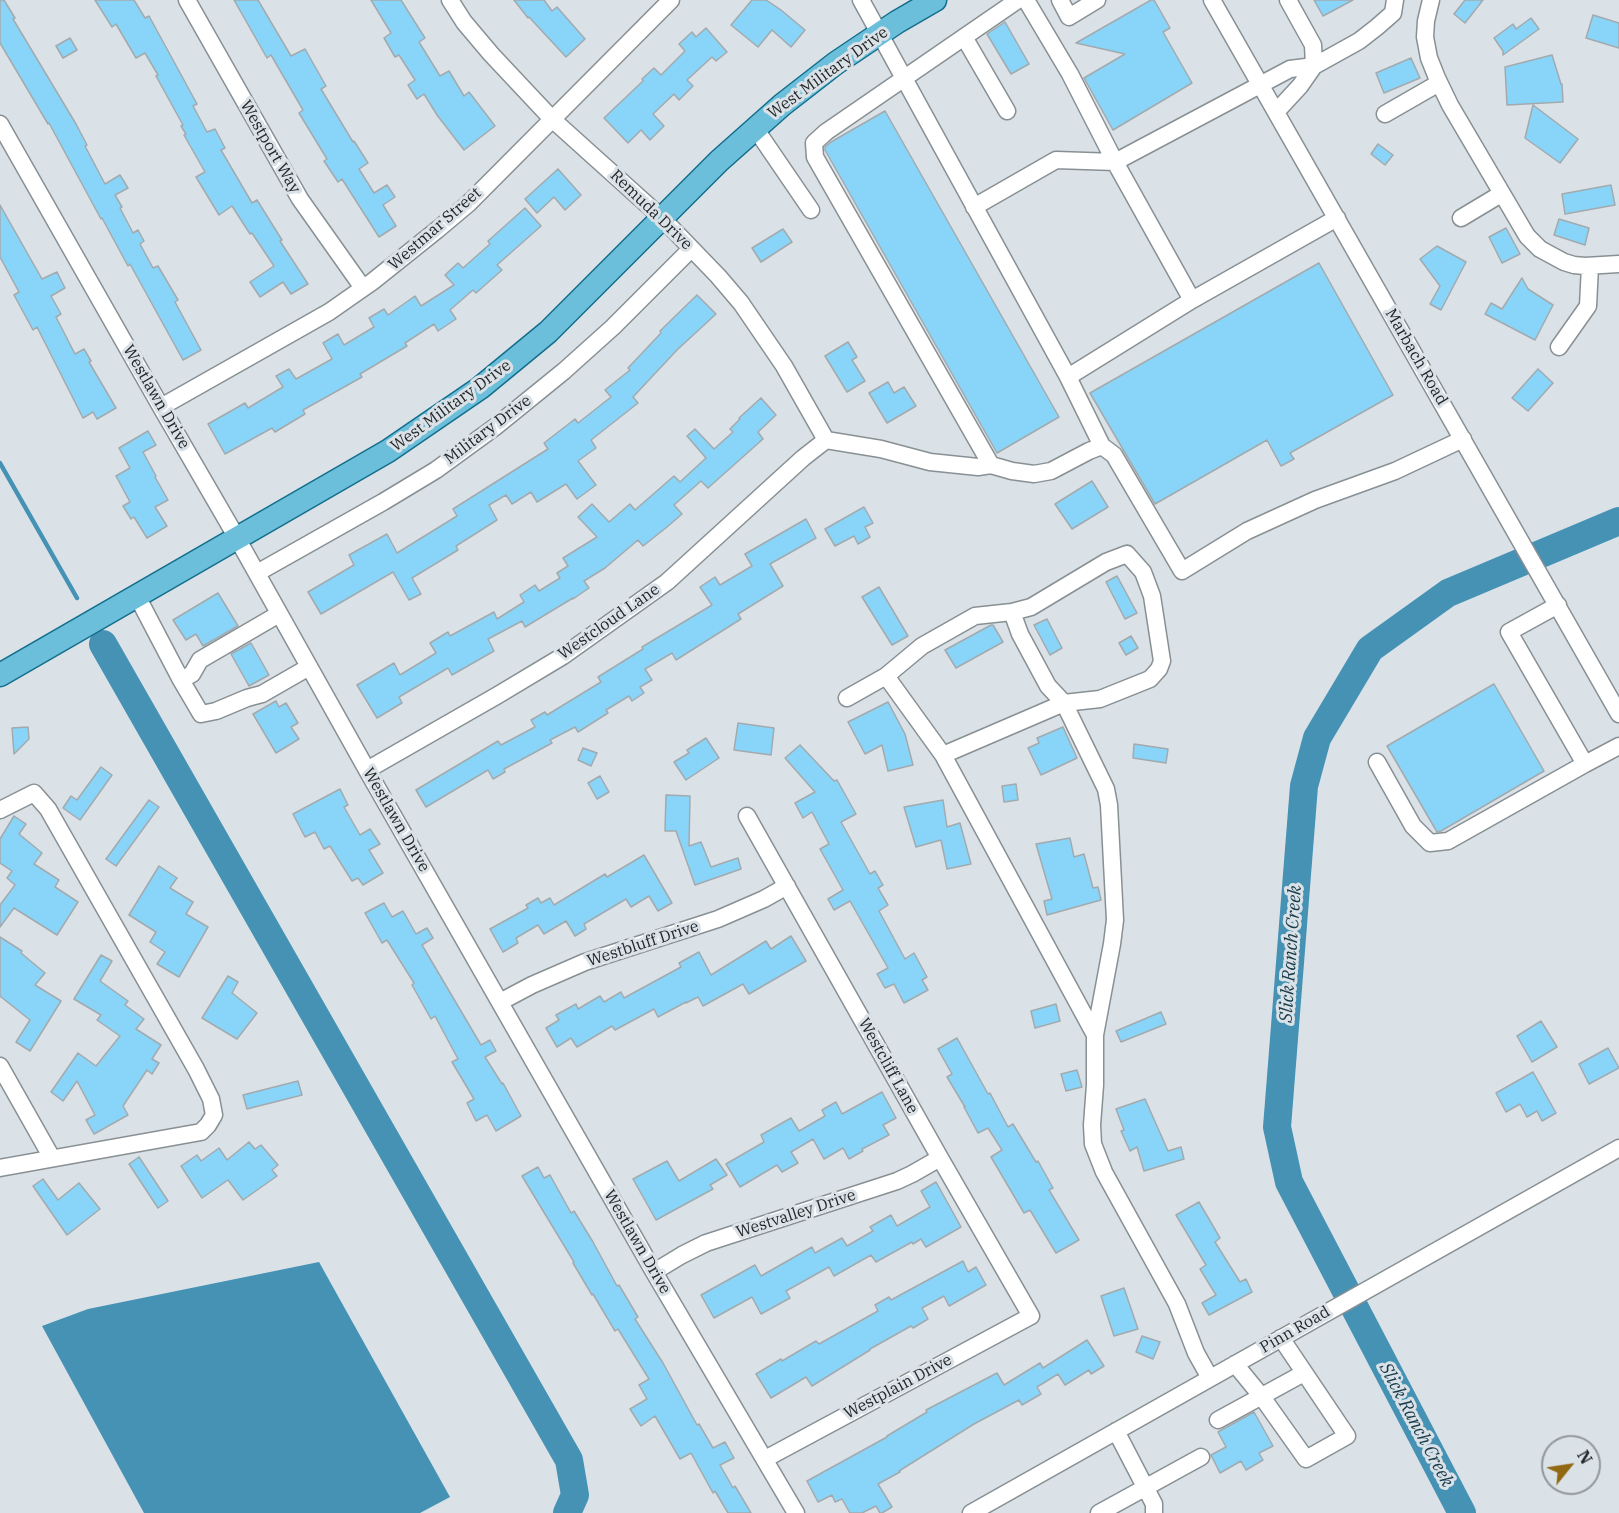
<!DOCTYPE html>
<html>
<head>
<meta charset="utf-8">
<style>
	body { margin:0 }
	#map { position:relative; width:1619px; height:1513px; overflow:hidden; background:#dae2e7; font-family:"IBM Plex Serif",serif }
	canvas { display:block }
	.north { position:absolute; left:1541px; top:1435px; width:60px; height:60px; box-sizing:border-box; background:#dae2e7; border:2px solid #91979b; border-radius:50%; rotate:60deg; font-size:16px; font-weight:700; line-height:24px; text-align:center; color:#232628 }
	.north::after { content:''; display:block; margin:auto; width:21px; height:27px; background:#926912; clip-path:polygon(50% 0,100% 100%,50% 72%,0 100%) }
</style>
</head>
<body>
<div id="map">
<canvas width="1619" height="1513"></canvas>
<div class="north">N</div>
</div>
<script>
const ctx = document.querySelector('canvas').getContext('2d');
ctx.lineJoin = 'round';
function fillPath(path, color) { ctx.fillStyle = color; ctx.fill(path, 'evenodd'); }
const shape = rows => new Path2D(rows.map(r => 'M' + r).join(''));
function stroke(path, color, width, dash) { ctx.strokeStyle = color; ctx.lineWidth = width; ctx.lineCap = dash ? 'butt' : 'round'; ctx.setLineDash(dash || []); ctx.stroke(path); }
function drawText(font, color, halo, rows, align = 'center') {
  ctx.font = font + ' "IBM Plex Serif",serif'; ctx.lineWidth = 6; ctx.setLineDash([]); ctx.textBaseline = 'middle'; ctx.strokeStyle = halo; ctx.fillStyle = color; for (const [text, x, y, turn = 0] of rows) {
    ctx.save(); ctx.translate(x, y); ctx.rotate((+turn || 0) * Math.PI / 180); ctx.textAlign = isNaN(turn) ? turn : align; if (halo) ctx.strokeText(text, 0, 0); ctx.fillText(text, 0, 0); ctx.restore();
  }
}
const water = shape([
	[319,1262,450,1497,420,1513,144,1513,42,1326,88,1309]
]);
const stream = shape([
	[0,463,77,598]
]);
const river = shape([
	[103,644,569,1460,575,1495,567,1513],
	[1462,1513,1289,1182,1277,1127,1304,786,1317,738,1370,649,1448,593,1619,521]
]);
const building = shape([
	[0,0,4,0,15,18,13,19,76,124,87,145,85,146,105,184,120,175,128,188,115,195,122,207,120,208,133,233,138,230,144,241,140,244,153,268,158,266,178,300,175,302,201,350,183,360,130,264,128,266,102,218,101,219,49,123,48,124,0,43,0,0],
	[95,0,134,0,145,18,149,16,197,104,193,106,207,132,215,129,225,148,221,150,252,203,257,200,282,240,280,241,308,284,291,294,283,282,260,297,250,282,274,266,252,233,250,234,232,206,219,215,196,177,205,172,184,135,186,134,181,126,183,125,156,76,158,75,145,53,136,58,116,24,112,27,95,0],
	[234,0,258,0,291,56,305,49,326,86,321,89,353,142,354,141,368,163,359,169,374,193,387,185,395,197,383,205,396,226,379,237,342,179,338,182,324,161,327,159,299,113,303,110,271,55,267,58,234,0],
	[371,0,401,0,425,38,419,42,440,76,449,71,464,96,469,92,495,126,464,150,437,115,424,94,417,99,408,85,415,80,399,55,395,57,384,38,391,33,371,0],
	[514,0,544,0,552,11,557,7,585,39,566,57,529,17,528,18,514,0],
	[752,0,766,0,781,10,805,30,791,47,772,30,758,47,731,25,752,0],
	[1151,0,1154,0,1170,28,1163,32,1192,83,1113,130,1084,78,1125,54,1076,43,1151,0],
	[1314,0,1353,0,1323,16,1314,0],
	[1465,0,1483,0,1465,23,1454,14,1465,0],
	[1593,15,1619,23,1619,48,1586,38,1593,15],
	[1531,18,1539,29,1503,55,1503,51,1494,38,1513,24,1516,29,1531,18],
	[1005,22,1029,64,1011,74,987,34,1005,22],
	[706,28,727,52,716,61,712,57,687,80,693,86,679,100,674,94,653,114,664,126,650,140,641,130,628,143,604,118,643,81,642,79,654,68,661,75,685,51,679,44,692,32,696,37,706,28],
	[70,38,77,50,63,58,56,46,70,38],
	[1552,55,1561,84,1562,84,1563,102,1507,105,1505,67,1552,55],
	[1411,58,1420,78,1384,93,1376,73,1411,58],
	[1533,105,1578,139,1560,163,1525,138,1533,105],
	[885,111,1059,417,997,453,825,150,825,147,831,142,885,111],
	[1378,144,1393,155,1385,165,1371,154,1378,144],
	[558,169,581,195,565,210,554,197,537,213,525,199,558,169],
	[1611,185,1615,205,1565,214,1562,194,1611,185],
	[0,205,42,279,57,272,65,288,51,296,61,314,56,317,75,354,84,349,91,361,89,362,116,408,97,419,93,412,83,418,37,327,33,330,14,295,19,292,0,257,0,205],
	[525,208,541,226,497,265,502,270,476,293,473,290,450,310,456,319,438,331,434,324,405,343,407,346,360,374,362,377,303,410,305,414,275,432,272,428,225,454,208,424,245,403,248,408,283,387,276,376,289,369,296,379,332,359,323,343,338,334,344,345,374,327,369,318,384,309,388,315,415,296,421,306,454,285,445,275,458,263,463,268,490,244,488,241,525,208],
	[1559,219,1589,228,1585,245,1554,235,1559,219],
	[1506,228,1520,254,1502,263,1489,237,1506,228],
	[783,229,792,242,761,262,752,248,783,229],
	[1437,246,1466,262,1441,310,1430,304,1440,286,1420,259,1437,246],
	[1319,263,1393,395,1290,453,1294,459,1281,466,1267,440,1155,504,1090,393,1319,263],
	[1522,278,1528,289,1553,305,1535,340,1485,314,1491,303,1502,309,1522,278],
	[697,295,716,314,677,350,633,397,638,403,591,440,596,448,578,461,596,485,577,499,566,484,537,502,531,492,512,504,506,495,489,505,497,520,456,546,458,550,412,578,421,594,409,600,393,572,321,614,308,592,354,565,349,555,387,534,397,553,457,516,453,509,548,449,544,443,575,419,578,423,611,397,605,390,630,370,628,368,661,333,660,331,697,295],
	[848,342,857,357,852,360,865,381,847,392,825,356,848,342],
	[1538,369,1553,383,1528,411,1512,398,1538,369],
	[888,382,894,393,904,387,916,406,887,423,869,393,888,382],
	[761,398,776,415,758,432,763,439,708,488,701,481,674,505,682,514,667,527,643,546,638,540,605,568,584,581,589,588,573,599,573,598,525,627,522,621,488,639,494,651,452,675,448,668,399,697,402,703,377,718,357,685,394,663,400,675,436,653,430,643,448,632,450,636,494,612,497,619,524,602,520,595,535,585,539,591,560,578,557,573,568,566,563,558,597,537,578,517,592,504,609,522,630,504,635,510,674,476,680,482,706,458,687,436,695,429,714,449,733,432,730,429,740,419,739,418,761,398],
	[148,431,156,445,143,452,156,476,155,477,168,500,155,507,167,526,147,538,134,517,131,519,123,506,130,502,116,476,130,468,119,448,148,431],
	[1092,481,1108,507,1072,529,1055,504,1092,481],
	[864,507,873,523,865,527,870,537,858,544,854,536,835,546,825,529,864,507],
	[806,519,816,538,770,564,783,586,738,614,741,619,676,660,672,653,645,669,652,680,640,687,644,693,632,701,629,696,606,710,608,713,578,732,575,727,550,740,552,743,504,769,505,772,493,779,488,770,426,807,416,790,498,741,501,745,535,727,531,720,545,712,547,715,601,682,598,677,643,649,642,647,712,605,700,587,715,577,720,585,752,566,745,554,806,519],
	[1117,576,1137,613,1125,619,1106,582,1117,576],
	[879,587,908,636,892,645,862,597,879,587],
	[218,593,238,626,203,646,196,634,186,640,173,620,218,593],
	[1047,619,1062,648,1050,655,1034,625,1047,619],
	[991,625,993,625,1003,642,956,668,945,650,991,625],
	[1131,636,1138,648,1126,655,1119,643,1131,636],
	[251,643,269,675,249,686,231,654,251,643],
	[1494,684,1544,771,1441,831,1437,832,1387,746,1494,684],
	[276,701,279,707,286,703,298,723,291,727,299,739,276,753,253,714,276,701],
	[888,702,905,734,913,765,888,771,882,745,865,754,848,722,888,702],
	[738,723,774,728,771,755,734,750,738,723],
	[28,727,29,739,14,754,12,728,28,727],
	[1063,727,1077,758,1041,775,1028,748,1039,743,1037,738,1063,727],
	[706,738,719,758,686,780,674,762,689,753,687,750,706,738],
	[1134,744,1168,749,1166,763,1133,758,1134,744],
	[800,745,834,781,837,780,856,814,841,822,870,874,875,871,883,885,878,888,888,905,879,911,905,959,914,953,927,977,922,980,928,990,904,1003,894,984,885,988,877,974,888,968,850,901,834,910,828,899,843,890,820,849,829,844,812,812,803,818,795,803,815,792,785,758,800,745],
	[583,748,597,753,591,766,578,760,583,748],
	[101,767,112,775,80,820,63,808,71,796,77,800,101,767],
	[600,776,609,792,597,799,588,783,600,776],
	[1016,784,1018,800,1004,802,1002,786,1016,784],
	[340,789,348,805,344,807,360,835,370,829,380,844,369,850,383,873,363,885,358,878,352,881,330,846,324,849,315,832,305,837,293,814,340,789],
	[666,795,690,796,689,846,701,842,711,867,738,858,741,869,695,885,676,831,665,831,666,795],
	[149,800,159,807,116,866,106,859,149,800],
	[943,800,947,827,960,823,971,864,947,869,941,840,916,847,904,807,943,800],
	[14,816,26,824,19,834,42,853,34,864,59,880,55,887,78,902,57,935,14,908,0,927,0,905,15,885,7,878,12,871,0,863,0,839,14,816],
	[1070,838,1074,857,1084,854,1093,888,1098,887,1101,900,1047,915,1044,901,1052,899,1036,844,1070,838],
	[644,855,672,903,658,911,649,896,631,907,626,899,584,924,586,929,575,936,566,921,544,934,538,925,516,938,518,943,503,952,490,929,528,908,526,905,538,898,541,903,550,898,554,905,605,874,607,877,644,855],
	[159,866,177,878,170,888,193,902,186,914,208,927,179,977,157,964,165,952,150,942,156,932,129,915,159,866],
	[384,903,392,917,403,911,416,934,427,928,433,938,422,945,481,1045,490,1040,496,1051,485,1057,502,1084,503,1083,521,1116,496,1131,487,1115,476,1121,467,1103,474,1099,452,1062,458,1059,435,1016,431,1019,412,985,414,983,387,940,382,943,365,913,384,903],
	[791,936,806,961,749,994,743,984,703,1006,698,997,686,1003,686,1002,658,1017,654,1009,615,1030,612,1026,577,1047,571,1038,557,1047,546,1028,559,1020,556,1015,576,1004,578,1009,600,996,604,1002,621,992,624,998,681,967,679,963,699,952,711,975,766,941,771,949,791,936],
	[0,937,22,951,21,953,45,973,35,985,61,1001,30,1051,16,1042,30,1020,0,996,0,937],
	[101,955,112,961,100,981,128,1001,125,1005,144,1019,136,1029,161,1045,152,1059,159,1063,152,1074,147,1070,123,1106,128,1115,94,1134,86,1120,95,1115,77,1081,63,1101,51,1092,78,1053,96,1066,120,1036,97,1020,101,1015,74,999,101,955],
	[228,976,238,982,232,993,257,1013,237,1039,202,1018,228,976],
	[1056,1004,1060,1021,1035,1028,1031,1011,1056,1004],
	[1161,1012,1166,1024,1121,1042,1116,1031,1161,1012],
	[1541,1021,1557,1047,1532,1062,1517,1036,1541,1021],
	[957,1038,988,1094,990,1093,1008,1127,1013,1124,1036,1162,1038,1161,1053,1188,1049,1190,1079,1240,1056,1253,1030,1210,1024,1213,991,1157,1002,1150,988,1128,978,1133,964,1107,965,1107,947,1077,952,1074,938,1049,957,1038],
	[1608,1048,1619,1068,1589,1084,1579,1064,1608,1048],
	[1077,1070,1082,1087,1066,1091,1061,1074,1077,1070],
	[1533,1072,1556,1113,1542,1121,1537,1111,1527,1117,1520,1104,1506,1112,1496,1093,1533,1072],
	[298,1081,302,1095,247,1109,243,1095,298,1081],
	[882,1092,896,1118,883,1125,889,1135,862,1149,863,1151,849,1159,843,1148,824,1159,813,1139,791,1152,798,1163,782,1172,777,1165,740,1187,726,1164,764,1142,761,1135,791,1118,799,1131,825,1116,822,1110,836,1102,842,1114,882,1092],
	[1145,1099,1168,1151,1181,1147,1184,1159,1144,1171,1137,1147,1130,1151,1121,1131,1124,1130,1116,1109,1145,1099],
	[249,1142,255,1149,261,1145,278,1165,272,1170,277,1176,243,1200,228,1180,202,1198,181,1166,197,1155,201,1161,219,1148,227,1160,249,1142],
	[139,1157,168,1201,158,1208,129,1164,139,1157],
	[716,1159,727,1175,710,1185,713,1189,656,1220,633,1179,667,1161,679,1181,716,1159],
	[538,1167,544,1178,550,1175,571,1213,574,1211,593,1242,617,1286,619,1285,638,1317,635,1319,663,1363,697,1425,699,1424,713,1448,725,1442,734,1458,720,1465,733,1488,735,1486,751,1513,728,1513,715,1491,713,1493,691,1453,680,1459,655,1416,641,1426,630,1409,647,1399,639,1385,649,1379,618,1329,615,1331,593,1294,592,1295,573,1263,574,1262,522,1176,538,1167],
	[43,1179,58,1200,79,1183,100,1209,67,1235,33,1186,43,1179],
	[936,1182,961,1227,926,1247,921,1239,913,1244,912,1242,876,1262,871,1255,834,1276,829,1267,786,1291,790,1298,761,1314,752,1297,714,1318,701,1295,755,1265,761,1276,812,1247,815,1253,842,1238,847,1246,873,1231,870,1227,891,1215,897,1226,930,1207,921,1191,936,1182],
	[1199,1202,1220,1238,1215,1242,1240,1282,1246,1279,1252,1292,1209,1315,1202,1303,1216,1295,1200,1269,1206,1265,1176,1215,1199,1202],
	[963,1261,968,1272,976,1267,986,1285,949,1306,944,1296,922,1308,928,1319,913,1328,911,1326,870,1349,870,1350,812,1386,806,1377,771,1398,756,1374,781,1359,782,1361,816,1341,819,1344,878,1311,875,1305,889,1297,891,1300,963,1261],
	[1124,1288,1138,1329,1114,1336,1101,1296,1124,1288],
	[1142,1336,1160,1342,1153,1359,1136,1352,1142,1336],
	[1087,1340,1104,1366,1091,1374,1089,1370,1065,1385,1058,1374,1037,1387,1041,1394,1022,1405,1019,1400,974,1424,899,1471,900,1472,878,1484,892,1507,882,1513,880,1513,876,1506,862,1513,850,1513,842,1499,835,1502,832,1495,818,1502,807,1481,887,1437,887,1436,927,1412,926,1410,997,1373,1004,1385,1040,1363,1043,1368,1087,1340],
	[1254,1412,1273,1446,1259,1453,1263,1460,1246,1470,1241,1461,1220,1473,1211,1455,1226,1447,1218,1432,1254,1412]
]);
const minor = shape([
	[187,0,300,199,363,288],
	[450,0,464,22,491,54,552,119,662,218,718,276,741,303,784,366,826,440],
	[861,0,1068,377,1102,446],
	[1018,0,826,132,814,143,815,157,991,465,1012,471,1034,474,1051,471,1089,451,1102,446,1114,455,1182,571,1247,531,1315,500,1395,471,1463,439],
	[1026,0,1070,74,1115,162,1192,300],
	[1060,0,1069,17,1097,0],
	[1212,0,1619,714],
	[1431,0,1426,21,1425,37,1429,58,1437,78,1450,105,1527,236,1540,249,1564,262,1574,265,1585,266,1619,264],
	[964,37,1007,111],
	[1276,112,1300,86,1314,66,1359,41,1377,27,1393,13,1395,0],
	[1385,114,1439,83],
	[0,124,161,407,237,538,367,770,654,1272,796,1513],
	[755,128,811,210],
	[974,207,1056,160,1115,162,1290,69,1314,66,1313,45,1288,0],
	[1461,218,1501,194],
	[1559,347,1588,306,1590,266],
	[1068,377,1192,300,1337,218],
	[161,407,329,312,372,282,437,230,468,204,671,0],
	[826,440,881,449,930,462,978,467,991,465],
	[257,573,383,502,436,470,495,427,564,371,613,327,691,249],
	[137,596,181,680,192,674,200,660,279,614],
	[1012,612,1020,634,1048,686,1064,703,1106,789,1109,805,1115,920,1112,944,1095,1035,1095,1085,1092,1125,1093,1144,1104,1172,1177,1304,1196,1353,1210,1378],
	[886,676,943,755,1095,1035],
	[181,680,201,714,216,711,247,698,262,694,309,667],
	[847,698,886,676,922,646,975,616,1012,612,1031,607,1106,562,1127,554,1143,572,1152,596,1162,661,1159,669,1150,679,1100,699,1064,703,943,755],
	[1377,762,1413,826,1430,843,1448,841,1585,764,1509,632,1558,605],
	[1585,764,1619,746],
	[367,770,498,695,563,656,667,582,803,458,826,440],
	[0,810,34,793,48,809,196,1069,211,1099,214,1115,208,1125,201,1132,0,1168],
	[747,816,940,1158,1031,1316,765,1459],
	[500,1002,532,985,585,962,718,919,764,899,787,886],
	[0,1066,52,1158],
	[654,1272,682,1255,706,1243,897,1181,912,1174,940,1158],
	[1235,1364,1262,1397,1306,1459,1347,1436,1281,1338],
	[1218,1420,1304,1373],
	[1116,1431,1154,1504,1154,1513],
	[971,1513,1619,1148],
	[1099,1513,1201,1457]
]);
const major = shape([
	[0,675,388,451,480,388,548,332,719,161,782,105,836,63,897,22,935,0]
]);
const streetNames = [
	["West Military Drive",828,73,-36],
	["Westport Way",270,147,60],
	["Remuda Drive",651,210,44],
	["Westmar Street",435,229,-41],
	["Marbach Road",1416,357,60],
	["Westlawn Drive",156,397,60],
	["West Military Drive",451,406,-36],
	["Military Drive",488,430,-37],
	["Westcloud Lane",609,622,-35],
	["Westlawn Drive",396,820,60],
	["Westbluff Drive",643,944,-18],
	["Westcliff Lane",888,1066,61],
	["Westvalley Drive",796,1214,-18],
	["Westlawn Drive",637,1242,60],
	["Pinn Road",1295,1330,-30],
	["Westplain Drive",898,1387,-28]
];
const waterNames = [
	["Slick Ranch Creek",1291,954,-86],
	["Slick Ranch Creek",1416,1425,62]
];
fillPath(water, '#4592b4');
stroke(stream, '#4592b4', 4.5);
stroke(river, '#4592b4', 28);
fillPath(building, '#89d5f9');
stroke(building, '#a2aaae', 1.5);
stroke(minor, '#889094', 19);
stroke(major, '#136e8c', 25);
stroke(minor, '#fff', 16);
stroke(major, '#6cbfda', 22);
drawText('16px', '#232628', '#dae2e7', streetNames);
drawText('italic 18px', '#173a4a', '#dae2e7', waterNames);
</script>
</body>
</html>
